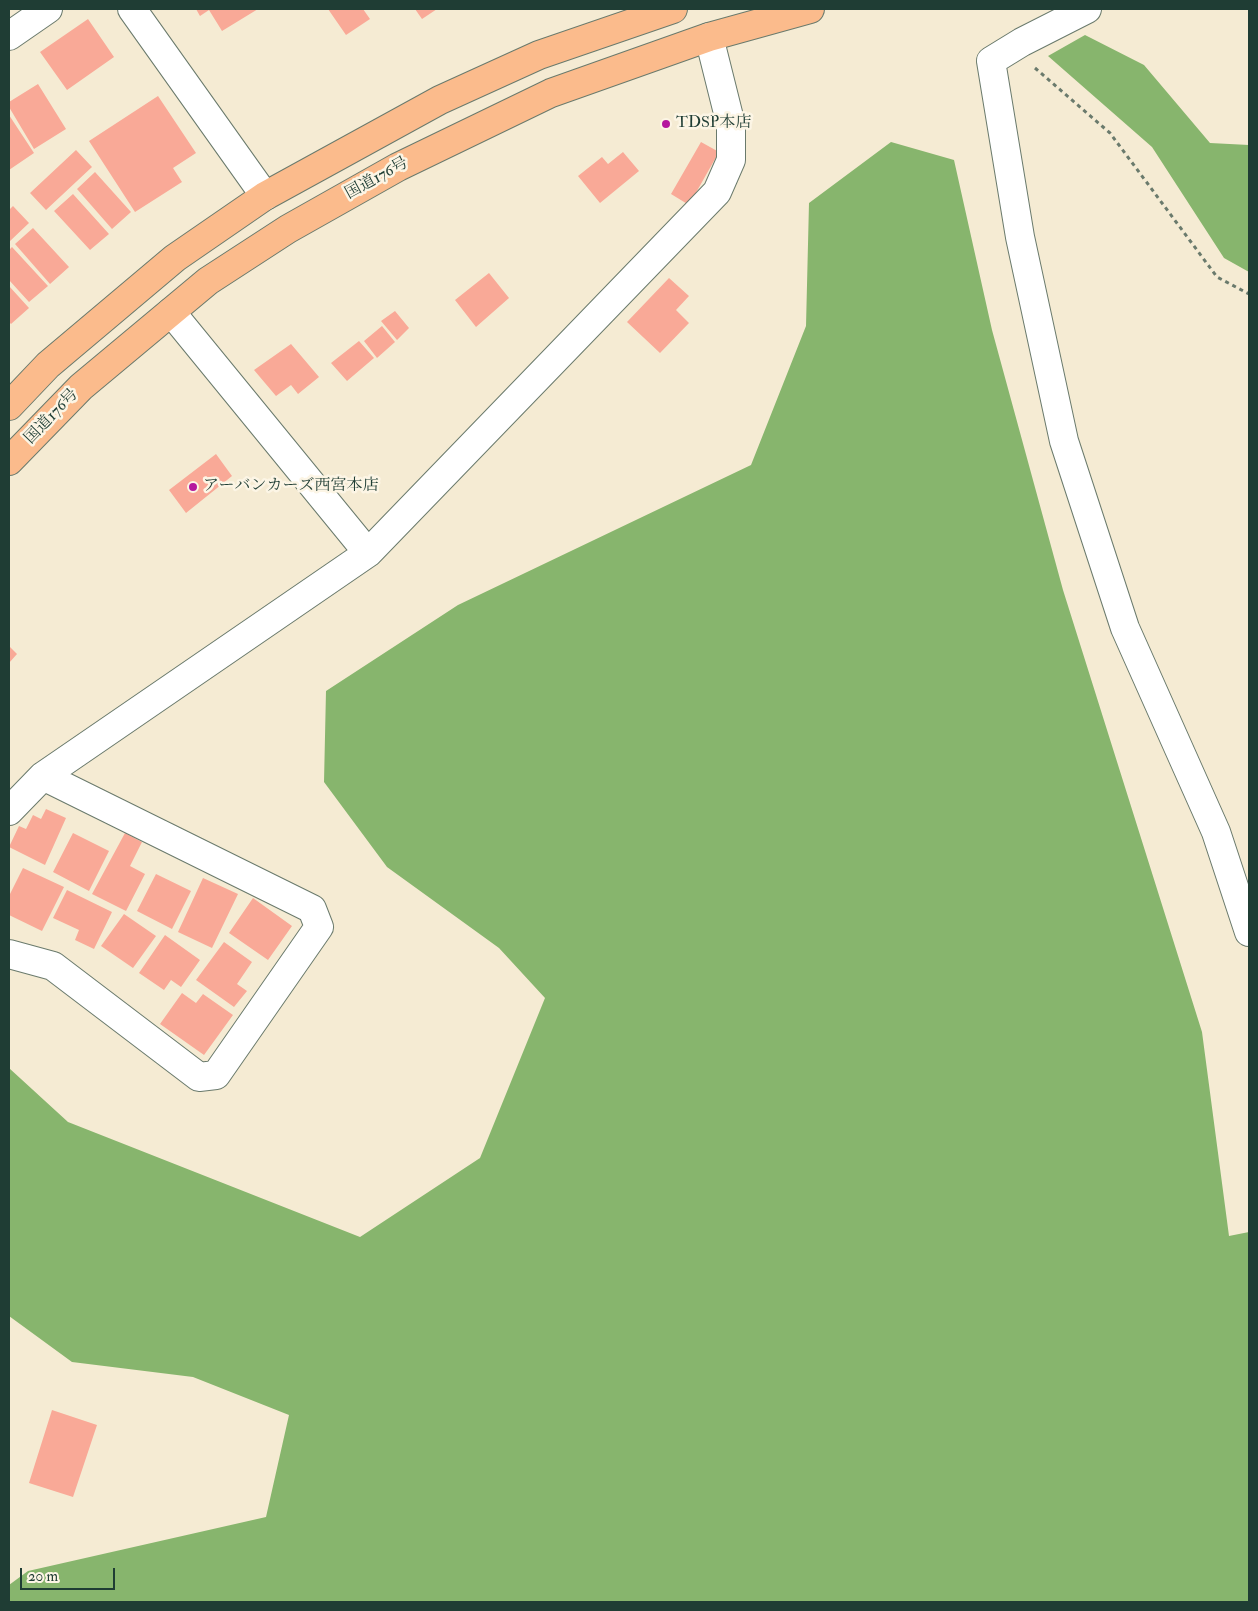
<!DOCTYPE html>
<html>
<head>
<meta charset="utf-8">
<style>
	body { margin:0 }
	#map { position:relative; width:1258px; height:1611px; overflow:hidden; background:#f5ebd3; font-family:"IM FELL Double Pica",serif }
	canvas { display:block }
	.frame { position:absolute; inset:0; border:10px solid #1f3d34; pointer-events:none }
	.scale { position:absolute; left:20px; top:1568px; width:95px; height:22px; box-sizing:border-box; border:2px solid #1f3d34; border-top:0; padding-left:6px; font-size:15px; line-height:18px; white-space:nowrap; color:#1f3d34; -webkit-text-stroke:4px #fcf5e5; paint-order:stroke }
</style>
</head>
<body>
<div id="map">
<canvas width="1258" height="1611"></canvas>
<div class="frame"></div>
<div class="scale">20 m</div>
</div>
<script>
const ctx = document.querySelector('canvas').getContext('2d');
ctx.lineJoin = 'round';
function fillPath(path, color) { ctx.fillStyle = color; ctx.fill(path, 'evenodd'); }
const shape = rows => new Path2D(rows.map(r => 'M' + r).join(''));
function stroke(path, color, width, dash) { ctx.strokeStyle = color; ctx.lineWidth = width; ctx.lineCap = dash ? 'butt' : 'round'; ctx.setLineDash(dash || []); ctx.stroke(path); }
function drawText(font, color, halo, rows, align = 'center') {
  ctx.font = font + ' "IM FELL Double Pica","Noto Serif JP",serif'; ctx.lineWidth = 5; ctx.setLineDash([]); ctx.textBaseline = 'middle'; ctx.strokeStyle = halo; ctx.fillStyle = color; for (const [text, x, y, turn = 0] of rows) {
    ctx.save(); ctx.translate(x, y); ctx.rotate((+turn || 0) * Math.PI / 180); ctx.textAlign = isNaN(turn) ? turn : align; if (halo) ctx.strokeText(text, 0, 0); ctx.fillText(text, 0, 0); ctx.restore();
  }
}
const forest = shape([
	[1085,35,1144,65,1210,143,1249,145,1249,272,1224,258,1152,147,1048,56],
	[891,142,954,160,992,330,1063,590,1202,1032,1229,1236,1249,1232,1249,1602,9,1602,9,1585,28,1571,266,1517,289,1415,193,1377,72,1362,9,1316,9,1068,68,1122,360,1237,480,1158,545,998,499,948,387,867,324,782,326,691,458,605,751,465,806,326,809,203]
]);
const building = shape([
	[196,9,258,9,222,31,209,10,200,16],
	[328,9,363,9,370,19,346,35],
	[415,9,437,9,422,19],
	[88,19,114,57,67,90,40,52],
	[38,84,66,129,34,149,9,107,9,102],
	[158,96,196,153,173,168,182,182,135,212,89,141],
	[9,115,34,153,9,170],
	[701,142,719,152,689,205,671,194],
	[76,150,92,167,46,210,30,193],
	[623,152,639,171,600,203,578,176,602,157,608,164],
	[95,172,131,212,112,229,77,189],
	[73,194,109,234,90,250,54,211],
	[13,206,29,223,9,242,9,210],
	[33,228,69,267,50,284,15,244],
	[12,247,48,286,29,302,9,280,9,250],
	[489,273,509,298,476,327,455,300],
	[669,278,689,296,676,310,689,323,660,353,627,322],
	[9,286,29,308,11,324,9,322],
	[395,311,409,328,397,340,381,321],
	[382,326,395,342,377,358,364,341],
	[359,341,374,358,347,381,331,363],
	[291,344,319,377,298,394,291,385,276,396,254,370],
	[216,454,232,476,186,513,169,490],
	[9,646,17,654,9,663],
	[46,809,66,818,45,865,9,847,19,826,26,829,33,815,41,819],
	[73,833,109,851,89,891,53,872],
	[125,833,142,842,130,866,145,874,126,911,92,894],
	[23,868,64,887,42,931,9,915,9,896],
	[156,874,191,891,172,929,137,911],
	[203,878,238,894,212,948,178,932],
	[67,890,112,912,94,949,75,940,79,930,53,918],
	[253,898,292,926,268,960,229,933],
	[124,914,156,936,133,968,101,946],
	[165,935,200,960,181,987,171,980,164,990,139,973],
	[224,942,252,962,237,984,247,991,234,1007,196,980],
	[182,993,196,1003,203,994,233,1015,204,1055,160,1024],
	[52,1410,97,1425,73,1497,29,1483]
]);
const path = shape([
	[1035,68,1110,133,1217,277,1249,294]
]);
const minor = shape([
	[132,9,265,196],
	[1087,9,1022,42,991,61,1020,237,1064,441,1125,628,1216,832,1249,932],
	[9,36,48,9],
	[171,312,368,553],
	[9,811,43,776,368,553,717,192,731,160,731,125,709,37],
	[9,954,53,966,199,1077,216,1075,319,927,312,909,43,776]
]);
const trunk = shape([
	[9,406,48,365,175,258,265,196,440,100,539,55,673,9],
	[9,461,81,387,208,281,288,229,398,167,551,93,709,37,810,9]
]);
const markers = [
	[666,124,5,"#b5179e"],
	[193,487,5,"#b5179e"]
];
const poiNames = [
	["TDSP本店",676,124],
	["アーバンカーズ西宮本店",203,487]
];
const streetNames = [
	["国道176号",377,179,-29],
	["国道176号",52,417,-46]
];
fillPath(forest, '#87b56d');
fillPath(building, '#f9a997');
stroke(minor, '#6a7a6c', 30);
stroke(trunk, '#6a7a6c', 30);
stroke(path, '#6a7a6c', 3, [4, 4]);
stroke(minor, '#fff', 28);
stroke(trunk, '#fbbb8c', 28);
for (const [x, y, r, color] of markers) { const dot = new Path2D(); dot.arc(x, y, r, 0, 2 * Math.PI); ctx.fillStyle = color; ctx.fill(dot); stroke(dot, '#fcf5e5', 2); }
drawText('16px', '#1f3d34', '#fcf5e5', poiNames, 'left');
drawText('16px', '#1f3d34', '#fcf5e5', streetNames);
</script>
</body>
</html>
